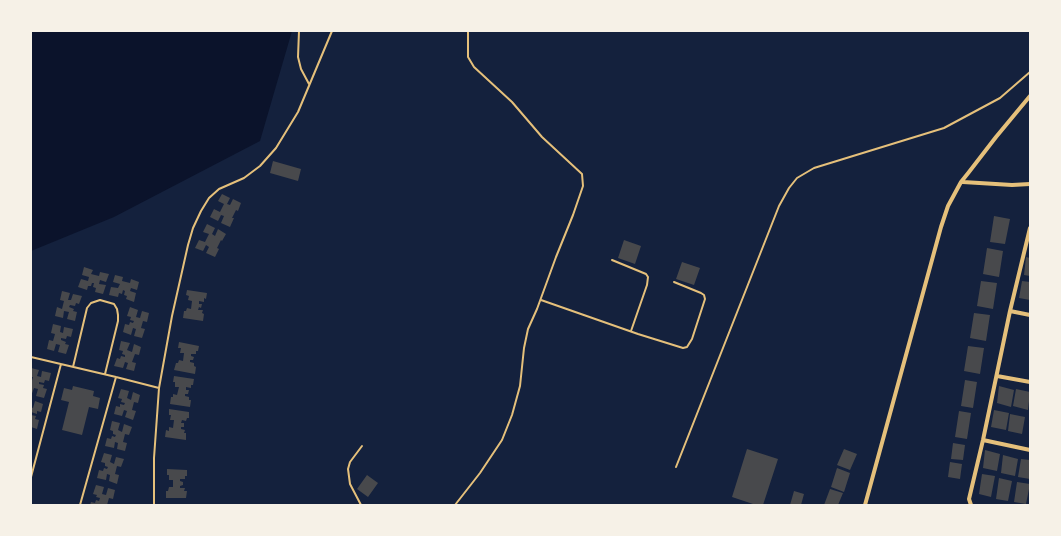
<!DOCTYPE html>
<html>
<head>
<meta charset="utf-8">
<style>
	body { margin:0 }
	#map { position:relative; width:1061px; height:536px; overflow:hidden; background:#14213d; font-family:"PT Sans Narrow",sans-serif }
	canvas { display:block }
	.frame { position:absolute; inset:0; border:32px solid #f6f1e7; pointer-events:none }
</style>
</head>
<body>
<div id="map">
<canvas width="1061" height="536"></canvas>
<div class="frame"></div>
</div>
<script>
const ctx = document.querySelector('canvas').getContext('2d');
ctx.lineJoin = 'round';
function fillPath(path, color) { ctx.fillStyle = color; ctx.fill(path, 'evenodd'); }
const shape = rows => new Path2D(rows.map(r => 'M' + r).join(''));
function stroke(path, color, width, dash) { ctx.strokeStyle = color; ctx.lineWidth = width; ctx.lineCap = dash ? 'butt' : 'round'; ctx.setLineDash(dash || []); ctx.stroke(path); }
const water = shape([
	[31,31,292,31,260,141,114,217,31,251]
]);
const building = shape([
	[273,161,301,169,298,181,270,173],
	[222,194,230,198,227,204,230,205,233,199,241,203,238,211,236,210,232,218,234,218,230,227,221,223,224,216,221,215,218,221,210,217,214,209,220,212,224,204,218,201],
	[994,216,1010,219,1005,244,990,242],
	[207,224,215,228,212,234,215,236,218,229,226,234,222,241,221,240,217,248,219,249,215,257,206,253,209,247,206,245,203,251,195,248,199,240,205,242,209,234,203,232],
	[624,240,641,246,635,264,618,258],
	[987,248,1003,251,999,277,983,274],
	[1026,257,1030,258,1030,276,1024,275],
	[682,262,700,268,694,285,676,279],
	[84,267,93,270,91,274,99,276,100,272,109,274,106,282,100,280,99,284,106,285,103,294,95,292,96,288,93,287,94,283,92,283,91,286,88,286,87,290,78,287,81,279,88,281,89,277,82,275],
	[115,275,123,277,122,281,130,283,131,279,139,282,137,290,131,288,130,291,136,293,134,302,126,299,127,296,124,295,125,291,123,290,122,294,119,293,118,297,109,295,111,287,118,288,120,284,113,282],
	[981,281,997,283,993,309,977,306],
	[1022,281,1030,282,1030,300,1019,298],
	[187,290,207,293,206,299,204,298,204,302,199,301,199,304,202,304,201,308,199,307,198,310,203,310,202,313,204,314,203,321,183,318,184,311,186,311,187,308,191,309,192,301,188,300,189,296,186,295],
	[62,291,70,293,68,300,71,300,73,294,82,296,79,304,76,303,75,306,70,305,69,307,74,309,73,311,77,312,75,321,67,319,69,312,64,311,63,318,55,316,57,307,62,309,64,301,60,300],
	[130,307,138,310,136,317,140,318,142,311,149,313,147,322,143,321,141,328,145,329,142,338,134,336,136,329,133,328,131,335,123,332,125,324,129,325,130,322,133,323,134,321,130,320,131,317,127,316],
	[974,313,990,315,986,341,970,338],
	[53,324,61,326,60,332,63,333,64,327,73,329,71,337,67,336,66,339,61,338,61,340,66,342,65,344,69,345,66,354,58,352,60,345,56,344,54,351,47,349,49,340,53,341,55,334,51,333],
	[121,341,130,343,127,350,132,352,134,344,141,347,139,355,135,354,132,362,136,363,134,371,126,369,128,363,125,362,123,368,114,366,117,358,120,359,121,356,125,357,125,355,122,354,123,351,119,350],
	[179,342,199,346,198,351,196,351,196,354,191,354,191,356,194,357,193,360,190,360,190,362,194,363,194,366,196,367,195,374,174,370,176,363,178,363,179,360,183,361,184,353,180,353,181,348,178,348],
	[968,346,984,348,980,374,964,371],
	[31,368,39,370,37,376,41,377,42,371,51,373,49,381,45,380,44,383,39,382,39,384,44,385,43,388,47,389,44,398,36,396,38,389,34,388,31,396,31,384,33,377,31,377],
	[174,376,194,379,193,385,191,385,191,388,186,387,186,390,189,390,188,394,185,394,185,396,189,397,189,400,191,400,190,407,170,404,171,397,173,397,173,394,177,395,179,387,175,387,175,382,173,382],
	[965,380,977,382,973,408,961,406],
	[73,386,94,391,93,396,100,398,98,409,89,407,82,435,62,430,69,402,61,400,64,388,72,390],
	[999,386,1014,390,1011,407,997,403],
	[121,389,129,391,127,398,131,400,133,392,140,395,138,403,134,402,132,410,136,411,133,420,125,417,127,411,124,410,122,416,114,414,116,406,120,407,120,404,124,405,125,403,121,402,122,399,118,398],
	[1016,389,1030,392,1028,410,1013,406],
	[35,401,43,404,41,412,37,411,37,414,31,412,31,407,33,408],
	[169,409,189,412,189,418,187,418,186,421,182,420,181,423,184,423,184,427,181,427,181,429,185,430,184,433,186,433,186,440,165,437,166,430,169,431,169,427,173,428,174,420,170,420,171,415,169,415],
	[994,410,1009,413,1006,430,991,427],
	[959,411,971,413,967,439,955,437],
	[1010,414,1025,417,1022,434,1008,431],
	[31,415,36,416,35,419,39,420,37,429,31,427],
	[112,421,120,423,118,430,122,432,124,424,132,427,129,435,125,434,123,442,127,443,125,451,117,449,118,443,115,442,114,448,105,446,107,438,111,439,112,436,115,437,116,435,113,434,113,431,110,430],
	[953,443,965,445,963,460,951,459],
	[747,449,778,459,763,505,756,505,732,497],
	[844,449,857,454,850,470,837,465],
	[985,450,1000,454,997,471,983,468],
	[104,453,112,455,110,462,114,464,116,457,124,459,121,467,117,466,115,474,119,475,117,484,109,481,110,475,107,474,106,480,97,478,99,470,103,471,104,468,107,469,108,467,105,466,105,463,101,462],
	[1003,455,1018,459,1015,476,1001,473],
	[1021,459,1030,460,1030,479,1018,477],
	[950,462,962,464,960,479,948,477],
	[837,468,850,473,844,492,831,487],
	[167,469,187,470,187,476,185,476,185,479,180,479,180,481,183,482,183,485,180,486,180,488,185,488,184,491,187,491,186,498,166,498,166,491,168,491,169,487,173,487,173,480,169,480,169,475,167,475],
	[982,474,995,476,991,497,979,494],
	[367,475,378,483,368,497,357,489],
	[999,478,1012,481,1008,501,996,499],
	[1017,482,1030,484,1026,504,1014,502],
	[96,485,104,487,102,494,106,495,108,488,115,490,113,499,109,498,107,505,90,505,91,502,95,503,96,500,99,501,100,498,96,497,97,495,93,494],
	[830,489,843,493,838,505,824,505],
	[794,491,804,494,801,505,790,505]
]);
const path = shape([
	[676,467,779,206,789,188,797,178,814,168,944,128,1000,98,1030,72]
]);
const service = shape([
	[299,31,298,57,301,69,309,84],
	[612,260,646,274,648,277,647,285,631,331],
	[541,300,638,334,683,348,687,347,692,339,705,299,704,295,701,293,674,282],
	[31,357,116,377,159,388],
	[73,367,87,308,91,303,100,300,114,304,117,309,118,315,118,321,105,374],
	[31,477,61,364],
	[80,505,116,377],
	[154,505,154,458,159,388,172,316,188,245,193,228,201,211,209,198,219,189,244,178,260,166,276,148,298,112,332,31],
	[361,505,350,484,348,469,350,462,362,446],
	[455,505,480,473,502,440,512,415,520,386,524,348,528,329,537,309,556,257,573,215,583,186,582,174,542,137,512,102,474,67,468,57,468,31]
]);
const minor = shape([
	[963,182,1012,185,1030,184],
	[1010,311,1030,315],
	[997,376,1030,382],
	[983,440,1030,450],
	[865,505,941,227,948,206,961,182,969,172,996,137,1030,96],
	[971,505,969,499,983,440,1010,311,1030,228]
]);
fillPath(water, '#0b132b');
fillPath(building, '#48494c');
stroke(path, '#e5c07b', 2);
stroke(service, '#e5c07b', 2);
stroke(minor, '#e5c07b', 4);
</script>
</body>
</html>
